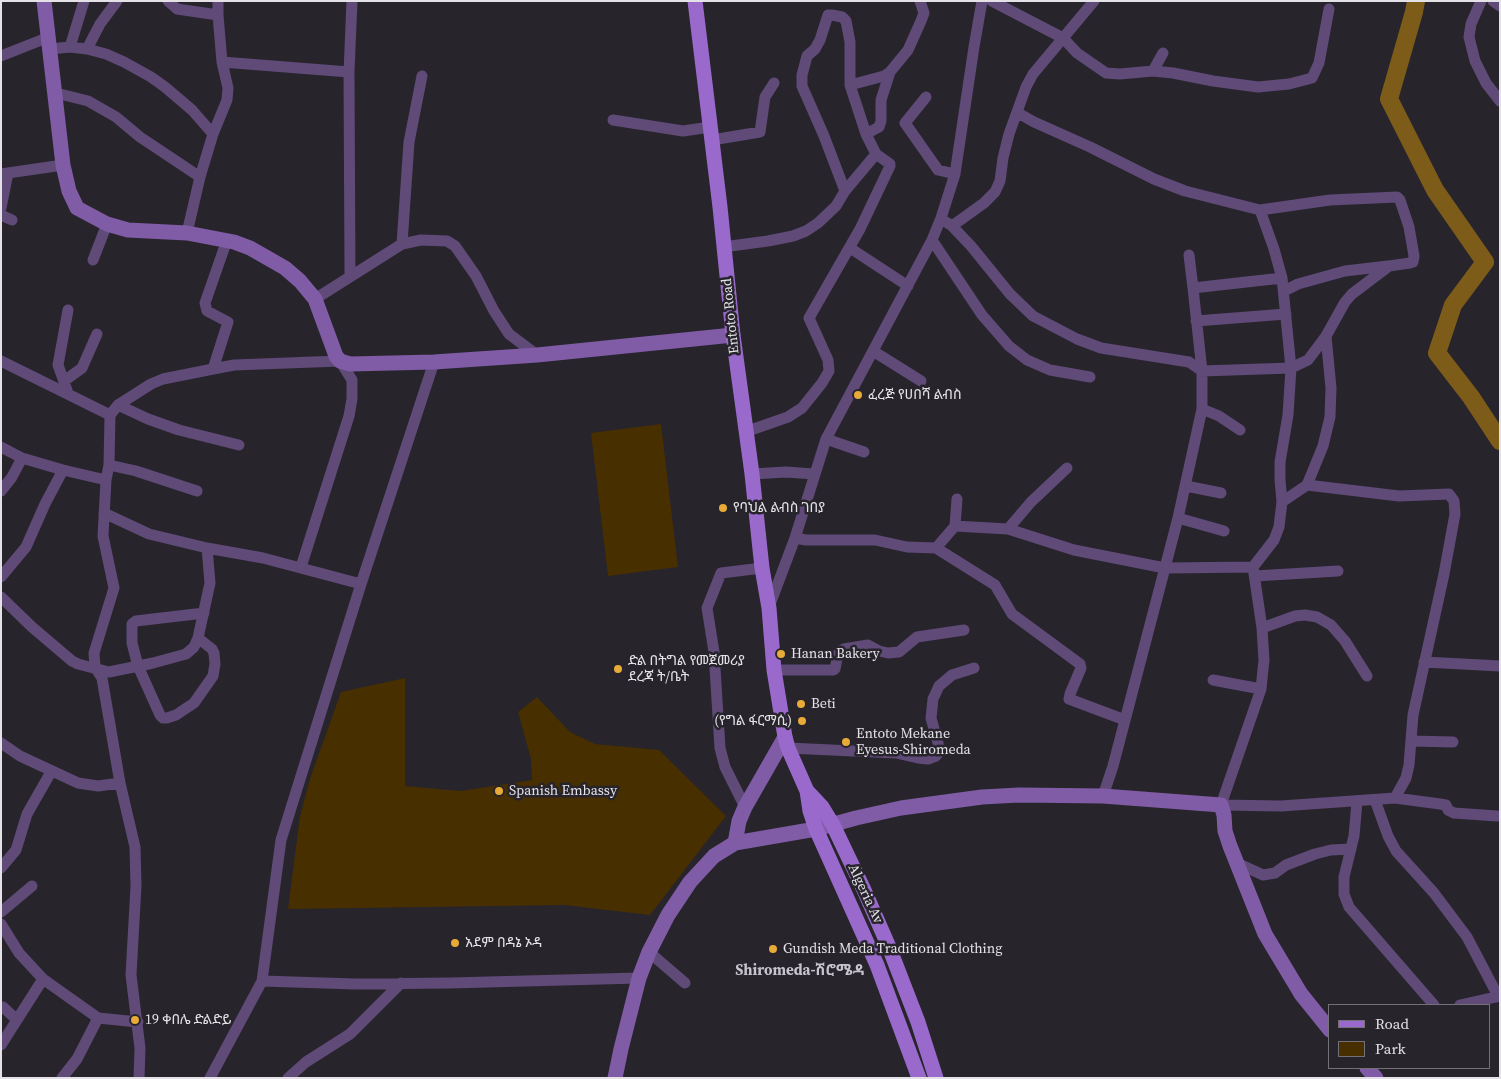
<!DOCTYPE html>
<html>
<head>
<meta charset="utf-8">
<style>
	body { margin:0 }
	#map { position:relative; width:1501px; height:1079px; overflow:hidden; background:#27242c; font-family:"Source Serif 4",serif }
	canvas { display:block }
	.frame { position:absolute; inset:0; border:2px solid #e4e2e7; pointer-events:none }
	.legend { position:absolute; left:1328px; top:1004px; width:162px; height:65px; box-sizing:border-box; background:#27242c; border:1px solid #737077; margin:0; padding:6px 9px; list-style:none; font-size:15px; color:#e4e2e7 }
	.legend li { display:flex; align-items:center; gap:10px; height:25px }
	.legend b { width:25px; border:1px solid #737077 }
</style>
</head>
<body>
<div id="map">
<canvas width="1501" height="1079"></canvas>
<div class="frame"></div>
<ul class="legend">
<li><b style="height:6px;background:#996acb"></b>Road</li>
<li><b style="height:14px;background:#472f00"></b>Park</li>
</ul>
</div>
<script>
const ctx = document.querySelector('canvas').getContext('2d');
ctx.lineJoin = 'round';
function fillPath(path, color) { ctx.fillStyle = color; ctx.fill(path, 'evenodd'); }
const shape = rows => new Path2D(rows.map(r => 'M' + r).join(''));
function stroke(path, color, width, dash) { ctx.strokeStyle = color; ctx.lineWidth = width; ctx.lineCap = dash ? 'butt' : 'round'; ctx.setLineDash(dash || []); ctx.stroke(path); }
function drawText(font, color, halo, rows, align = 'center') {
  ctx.font = font + ' "Source Serif 4","Noto Sans Ethiopic",serif'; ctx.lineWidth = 5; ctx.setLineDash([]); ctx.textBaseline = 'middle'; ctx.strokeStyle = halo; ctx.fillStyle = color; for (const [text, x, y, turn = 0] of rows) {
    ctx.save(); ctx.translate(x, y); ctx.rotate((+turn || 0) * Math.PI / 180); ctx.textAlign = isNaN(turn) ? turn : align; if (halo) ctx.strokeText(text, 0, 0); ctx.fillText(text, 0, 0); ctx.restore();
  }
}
const green = shape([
	[661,424,678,567,608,576,591,433],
	[405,678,405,786,461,791,532,780,531,759,518,712,537,697,570,732,595,744,659,750,726,816,650,915,564,905,288,909,300,816,310,779,341,692]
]);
const river = shape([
	[1416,1,1414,12,1389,99,1435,190,1485,262,1453,305,1437,353,1471,397,1500,441]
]);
const street = shape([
	[168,1,177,9,218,15],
	[992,1,1063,38,1077,53,1106,73,1120,74,1153,71,1173,73,1213,81,1258,87,1289,84,1312,78,1319,63,1329,9],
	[1481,1,1471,24,1469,37,1475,61,1486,83,1500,101],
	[1493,1,1500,6],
	[70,47,84,1],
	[50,49,70,47,87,49,106,54,124,62,151,77,165,87,192,110,213,134],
	[87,49,100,24,117,1],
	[1,56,49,37],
	[222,62,349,72],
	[1153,71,1163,53],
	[850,85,884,76,890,72,908,50,921,21,924,13,920,1],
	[56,93,88,101,116,117,140,137,200,177],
	[926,97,905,123,938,170,955,174],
	[1018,113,1034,122,1090,147,1154,179,1185,191,1260,210,1274,249,1282,278,1291,368,1288,415,1280,462,1280,480,1282,502,1279,527,1274,540,1253,567,1262,628,1264,660,1261,689,1221,805,1281,806,1395,798,1440,804,1446,805,1448,810,1454,813,1497,816],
	[613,120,683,131,710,127],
	[866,134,879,127,881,121,881,100,890,72],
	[712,140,760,132,765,97,774,83],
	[1,174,63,165],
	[1,208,8,173],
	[1260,210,1330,200,1397,197,1400,200,1409,227,1414,256,1413,262,1410,263,1389,266,1352,294,1345,302,1326,336,1331,388,1330,417,1323,446,1307,485],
	[1,214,3,216,12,220],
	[946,222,952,226,984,203,995,192,1000,181,1003,158,1009,134,1026,87,1033,74,1094,1],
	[952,226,971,246,1010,294,1033,316,1077,339,1101,348,1189,362,1202,371,1202,409,1178,518,1113,766,1103,796],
	[187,233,200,177,213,134,227,100,228,88,222,62,218,15,218,1],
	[932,240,982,315,1009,346,1027,360,1050,370,1090,377],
	[402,244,409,142,422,76],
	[723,247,768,241,793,236,806,231,818,223,836,206,845,191,824,136,802,86,802,75,807,56,815,49,820,40,828,15,832,15,842,17,846,21,850,42,850,85,866,134,876,154,845,191],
	[850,248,908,286],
	[1189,255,1193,288],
	[93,260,107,224],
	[350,276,349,72,352,1],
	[1282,278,1193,288,1202,371,1291,368,1308,360,1326,336],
	[1284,291,1298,284,1345,271,1388,266],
	[315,299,402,244,421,240,447,241,455,246,476,276,494,311,509,334,537,355],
	[1196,321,1286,314],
	[873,351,921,381],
	[1,361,110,415],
	[213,369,228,322,207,311,205,303,227,240],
	[64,381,82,368,97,334],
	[68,393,58,365,68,310],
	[118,405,148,419,179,430,239,445],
	[1202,409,1219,416,1240,430],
	[745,432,788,417,802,408,822,383,829,371,828,360,809,318,860,229,890,166,890,164,876,154],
	[826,439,864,452],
	[1,447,22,458,63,470,106,480],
	[109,465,136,471,197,491],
	[752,474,786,472,814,474],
	[1186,486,1221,493],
	[1,491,12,477,22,458],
	[1282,502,1307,485,1399,496,1449,494,1454,501,1455,514,1444,574,1413,715,1409,765,1406,778,1395,798],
	[104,513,149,534,207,548,263,558,361,584],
	[1178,518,1224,531],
	[955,526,957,499],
	[1008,529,1031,502,1067,468],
	[795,538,806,540,875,540,907,547,936,548,955,526,1008,529,1074,550,1165,568,1253,567],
	[936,548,995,585,1012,614,1080,664,1081,668,1070,694,1069,699,1125,720],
	[1255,576,1338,571],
	[1,577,26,547,45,504,63,470],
	[1,597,32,627,72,661,78,664,109,672,153,663,186,654,194,647,198,638,210,583,207,548],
	[769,607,795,538,826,439,932,240,941,218,955,174,974,47,982,1],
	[1262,628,1295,616,1305,615,1317,617,1331,625,1345,641,1367,676],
	[198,638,212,649,214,653,215,664,213,676,194,703,176,715,167,718,163,718,160,715,138,666,132,643,132,624,136,621,204,613],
	[1424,662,1500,666],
	[774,670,833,670,835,669,838,654,840,651,844,649,868,645,879,651,888,653,899,652,917,637,964,630],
	[1213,680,1261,689],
	[1411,741,1453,742],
	[1,743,20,756,78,783,98,786,120,783],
	[788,748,896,753,918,758,928,759,936,756,939,752,938,743,931,718,933,699,939,686,952,675,974,668],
	[1375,800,1388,836,1396,851,1434,893,1467,937,1498,996],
	[1357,802,1354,836,1344,877,1344,894,1349,907,1434,1005],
	[745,807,725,767,720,748,714,652,707,608,721,573,762,568],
	[1237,863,1263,875,1275,873,1286,865,1315,854,1331,850,1351,849],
	[1,868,16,850,27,814,51,772],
	[1,912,32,886],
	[1,924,19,953,43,979,98,1018,138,1022],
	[649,952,685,983],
	[262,981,355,984,450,983,639,978],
	[1460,1005,1500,996],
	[3,1007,17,1020],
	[1,1045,43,979],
	[62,1078,77,1059,98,1018],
	[139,1078,140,1048,131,975,136,886,135,847,120,783,102,678,95,667,94,653,114,588,103,536,106,480,109,465,110,415,118,405,151,384,163,379,213,369,234,365,340,361,352,380,352,399,349,416,301,567],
	[210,1078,262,981,281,840,361,584,434,362],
	[288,1078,306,1062,350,1034,401,983]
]);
const secondary = shape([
	[44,1,63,165,69,191,77,208,107,224,128,230,187,233,234,242,250,248,285,268,300,281,315,299,336,356,340,361,350,364,434,362,537,355,733,335],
	[735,843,739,821,745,807,785,737],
	[1367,1068,1376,1078],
	[615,1078,621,1049,639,978,649,952,668,915,690,882,714,856,735,843,816,829,856,818,901,808,982,797,1019,795,1103,796,1221,805,1224,815,1225,831,1230,846,1265,934,1301,994,1330,1030]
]);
const primary = shape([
	[695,1,720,207,733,335,752,474,762,568,769,608,774,670,785,737,788,748,807,791,810,811,816,829,877,965,919,1078],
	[807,791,822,807,833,825,864,890,889,947,918,1022,936,1078]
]);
const markers = [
	[858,395,5,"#e8ab37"],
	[723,508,5,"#e8ab37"],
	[781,654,5,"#e8ab37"],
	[618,669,5,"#e8ab37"],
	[801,704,5,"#e8ab37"],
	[802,721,5,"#e8ab37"],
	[846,742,5,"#e8ab37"],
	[499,791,5,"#e8ab37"],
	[455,943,5,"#e8ab37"],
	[773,949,5,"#e8ab37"],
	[135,1020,5,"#e8ab37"]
];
const streetNames = [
	["Entoto Road",731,316,-96],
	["Algeria Av",865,894,65]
];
const poiNames = [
	["ፈረጅ የሀበሻ ልብስ",868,395],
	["የባህል ልብስ ገበያ",733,508],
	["Hanan Bakery",791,654],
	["ድል በትግል የመጀመሪያ",628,661],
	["ደረጃ ት/ቤት",628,677],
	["Beti",811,704],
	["(የግል ፋርማሲ)",792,721,"right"],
	["Entoto Mekane",856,734],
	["Eyesus-Shiromeda",856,750],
	["Spanish Embassy",509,791],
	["አደም በዳኔ ኦዳ",465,943],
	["Gundish Meda Traditional Clothing",783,949],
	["19 ቀበሌ ድልድይ",145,1020]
];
const neighbourhoodNames = [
	["Shiromeda-ሽሮሜዳ",800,971]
];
fillPath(green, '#472f00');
stroke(river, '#7d5b19', 18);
stroke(street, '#5f4a78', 11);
stroke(secondary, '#805ca7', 15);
stroke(primary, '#996acb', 15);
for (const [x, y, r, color] of markers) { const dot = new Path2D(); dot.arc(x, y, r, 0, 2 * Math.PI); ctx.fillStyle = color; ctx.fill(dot); stroke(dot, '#27242c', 2); }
drawText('14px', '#e4e2e7', '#27242c', streetNames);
drawText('14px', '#e4e2e7', '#27242c', poiNames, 'left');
drawText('bold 15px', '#c7c3cd', '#27242c', neighbourhoodNames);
</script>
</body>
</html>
